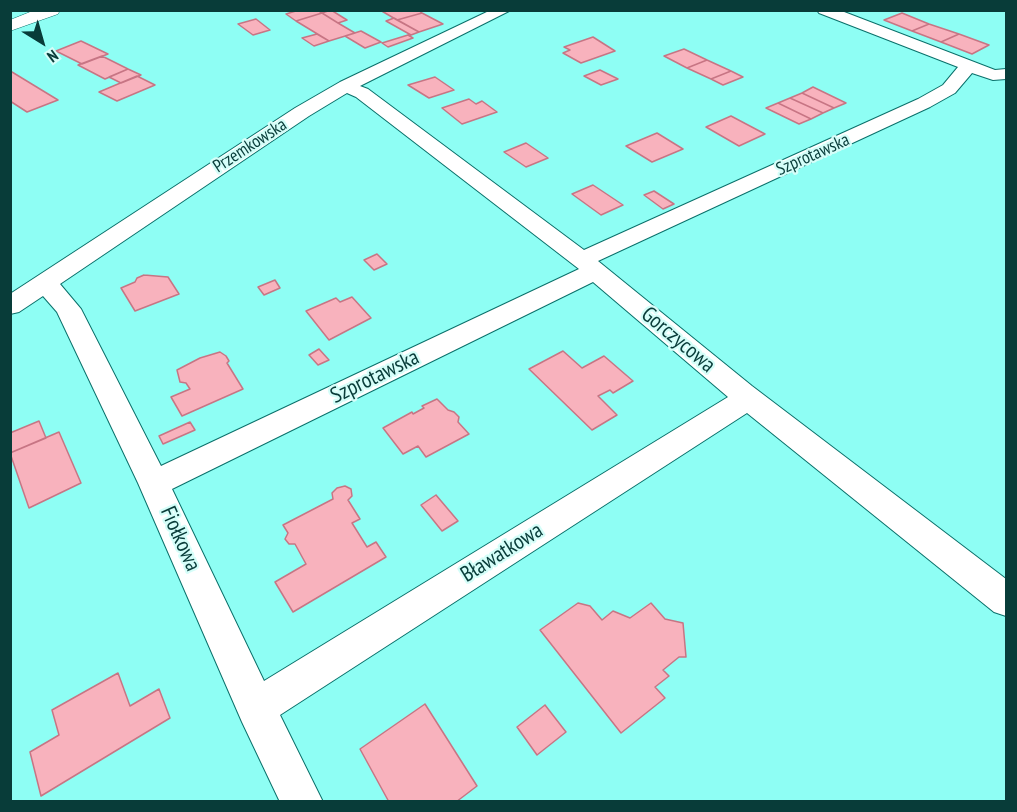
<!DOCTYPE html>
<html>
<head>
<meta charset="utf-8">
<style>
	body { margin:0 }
	#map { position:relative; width:1017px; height:812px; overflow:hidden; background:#8efef4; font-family:"PT Sans Narrow",sans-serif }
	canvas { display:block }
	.frame { position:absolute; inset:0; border:12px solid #083c39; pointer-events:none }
	.north { position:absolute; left:12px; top:12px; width:60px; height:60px; -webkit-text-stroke:4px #d5fef9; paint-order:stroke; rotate:143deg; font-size:16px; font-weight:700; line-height:24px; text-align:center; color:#083c39 }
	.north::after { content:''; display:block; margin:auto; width:21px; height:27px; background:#083c39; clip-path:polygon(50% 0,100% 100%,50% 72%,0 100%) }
</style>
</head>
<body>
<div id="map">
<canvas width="1017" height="812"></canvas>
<div class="frame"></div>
<div class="north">N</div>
</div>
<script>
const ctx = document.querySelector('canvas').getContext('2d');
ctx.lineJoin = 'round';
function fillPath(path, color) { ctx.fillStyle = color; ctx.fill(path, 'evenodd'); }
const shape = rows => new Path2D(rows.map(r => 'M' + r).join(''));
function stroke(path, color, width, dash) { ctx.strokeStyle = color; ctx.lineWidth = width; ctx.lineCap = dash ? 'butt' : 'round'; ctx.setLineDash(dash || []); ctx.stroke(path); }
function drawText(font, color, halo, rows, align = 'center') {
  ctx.font = font + ' "PT Sans Narrow",sans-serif'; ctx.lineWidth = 4.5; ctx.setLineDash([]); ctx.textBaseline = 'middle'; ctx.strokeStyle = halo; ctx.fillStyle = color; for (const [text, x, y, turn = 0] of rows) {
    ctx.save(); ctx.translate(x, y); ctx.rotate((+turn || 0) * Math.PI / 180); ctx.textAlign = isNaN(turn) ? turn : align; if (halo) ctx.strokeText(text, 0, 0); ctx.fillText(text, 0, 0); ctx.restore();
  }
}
const building = shape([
	[299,10,317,10,322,13,296,21,286,14,299,10],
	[331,10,347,20,338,23,322,13,331,10],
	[380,10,418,10,422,13,397,20,380,10],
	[322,13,338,23,355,33,329,41,296,21,322,13],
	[422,13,443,24,419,32,397,20,422,13],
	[902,13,929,24,912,31,884,20,902,13],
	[394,18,419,32,411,35,386,21,394,18],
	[256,19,270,30,253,35,238,24,256,19],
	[929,24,959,34,941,42,912,31,929,24],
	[361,31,381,42,365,48,345,36,361,31],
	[317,34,329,41,314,46,302,38,317,34],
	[959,34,989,45,972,54,941,42,959,34],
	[408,35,413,38,388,47,382,43,408,35],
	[593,37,615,51,581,63,563,53,570,50,564,47,593,37],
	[81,41,108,54,82,64,56,51,81,41],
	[684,49,707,60,687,68,664,56,684,49],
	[102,56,128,69,105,79,78,65,102,56],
	[707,60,731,71,711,79,687,68,707,60],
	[128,69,141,75,121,83,109,77,128,69],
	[600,70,618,79,601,85,584,76,600,70],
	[731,71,743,77,723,85,711,79,731,71],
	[10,72,12,72,58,100,27,112,10,101,10,72],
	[137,76,155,85,117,101,99,92,137,76],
	[435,77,454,90,429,98,408,85,435,77],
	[813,87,846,103,834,108,802,93,813,87],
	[802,93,834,108,823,113,790,98,802,93],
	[790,98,823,113,811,119,778,103,790,98],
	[469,99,476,104,482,101,497,112,462,124,442,108,469,99],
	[778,103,811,119,799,124,766,108,778,103],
	[731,116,765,134,739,146,706,127,731,116],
	[657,133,683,149,652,162,626,146,657,133],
	[526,143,548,158,526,167,504,152,526,143],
	[593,185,623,205,601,215,572,194,593,185],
	[654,191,674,204,663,209,644,195,654,191],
	[377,254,387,264,374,270,364,260,377,254],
	[144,275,168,277,179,294,135,311,121,288,135,282,137,278,144,275],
	[275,280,280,288,264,295,258,287,275,280],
	[352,297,371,318,329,340,306,311,336,298,340,302,352,297],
	[319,349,329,360,318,365,309,355,319,349],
	[563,351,582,368,604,356,633,381,613,393,610,390,598,396,617,415,592,430,529,369,563,351],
	[220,352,226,356,229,361,227,363,243,389,182,416,171,397,190,389,186,383,180,382,177,370,200,358,220,352],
	[437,399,448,410,454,412,459,417,458,422,469,434,426,457,418,446,403,454,383,428,412,412,413,414,424,408,422,406,437,399],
	[39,421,46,438,10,453,10,433,39,421],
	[190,422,195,430,163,444,159,436,190,422],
	[59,432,81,483,29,508,10,453,59,432],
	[345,486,351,489,352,496,348,500,360,519,352,523,367,547,376,542,386,557,293,612,275,582,306,564,295,544,289,544,285,539,288,533,283,525,333,499,332,493,337,488,345,486],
	[436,495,458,521,442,531,421,505,436,495],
	[578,603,590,606,602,620,613,611,630,618,651,603,665,619,683,623,686,657,679,657,663,670,669,676,655,687,665,698,621,733,540,630,578,603],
	[118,673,130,706,159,689,170,718,41,796,30,752,59,735,52,710,118,673],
	[425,704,477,786,456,802,389,802,360,749,425,704],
	[545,705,566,732,537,755,517,727,545,705]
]);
const minor = shape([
	[491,10,511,10,360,86,368,89,584,250,918,99,943,85,958,67,819,13,817,10,839,10,995,70,1006,69,1006,79,993,80,972,73,955,93,930,107,598,261,752,386,1006,579,1006,616,994,612,747,413,280,715,323,802,280,802,242,722,138,483,57,312,43,296,19,312,10,314,10,294,295,108,340,82,491,10],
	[347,93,356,97,579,269,161,466,81,309,60,284,309,116,347,93],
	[593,282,728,397,264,681,172,489,593,282]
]);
const tertiary = shape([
	[35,10,60,10,58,14,10,31,10,20,35,10]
]);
const farStreetnames = [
	["Przemkowska",250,146,-33],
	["Szprotawska",813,155,-24]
];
const streetNames = [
	["Gorczycowa",678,340,40],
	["Szprotawska",375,377,-26],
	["Fiołkowa",180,539,66],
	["Bławatkowa",502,553,-32]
];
fillPath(building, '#f8b2bd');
stroke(building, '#c77584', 1.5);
stroke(minor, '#0a706a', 2);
stroke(tertiary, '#0a706a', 1);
fillPath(minor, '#fff');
fillPath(tertiary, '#fff');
drawText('18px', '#083c39', '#d5fef9', farStreetnames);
drawText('22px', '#083c39', '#d5fef9', streetNames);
</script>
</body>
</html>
